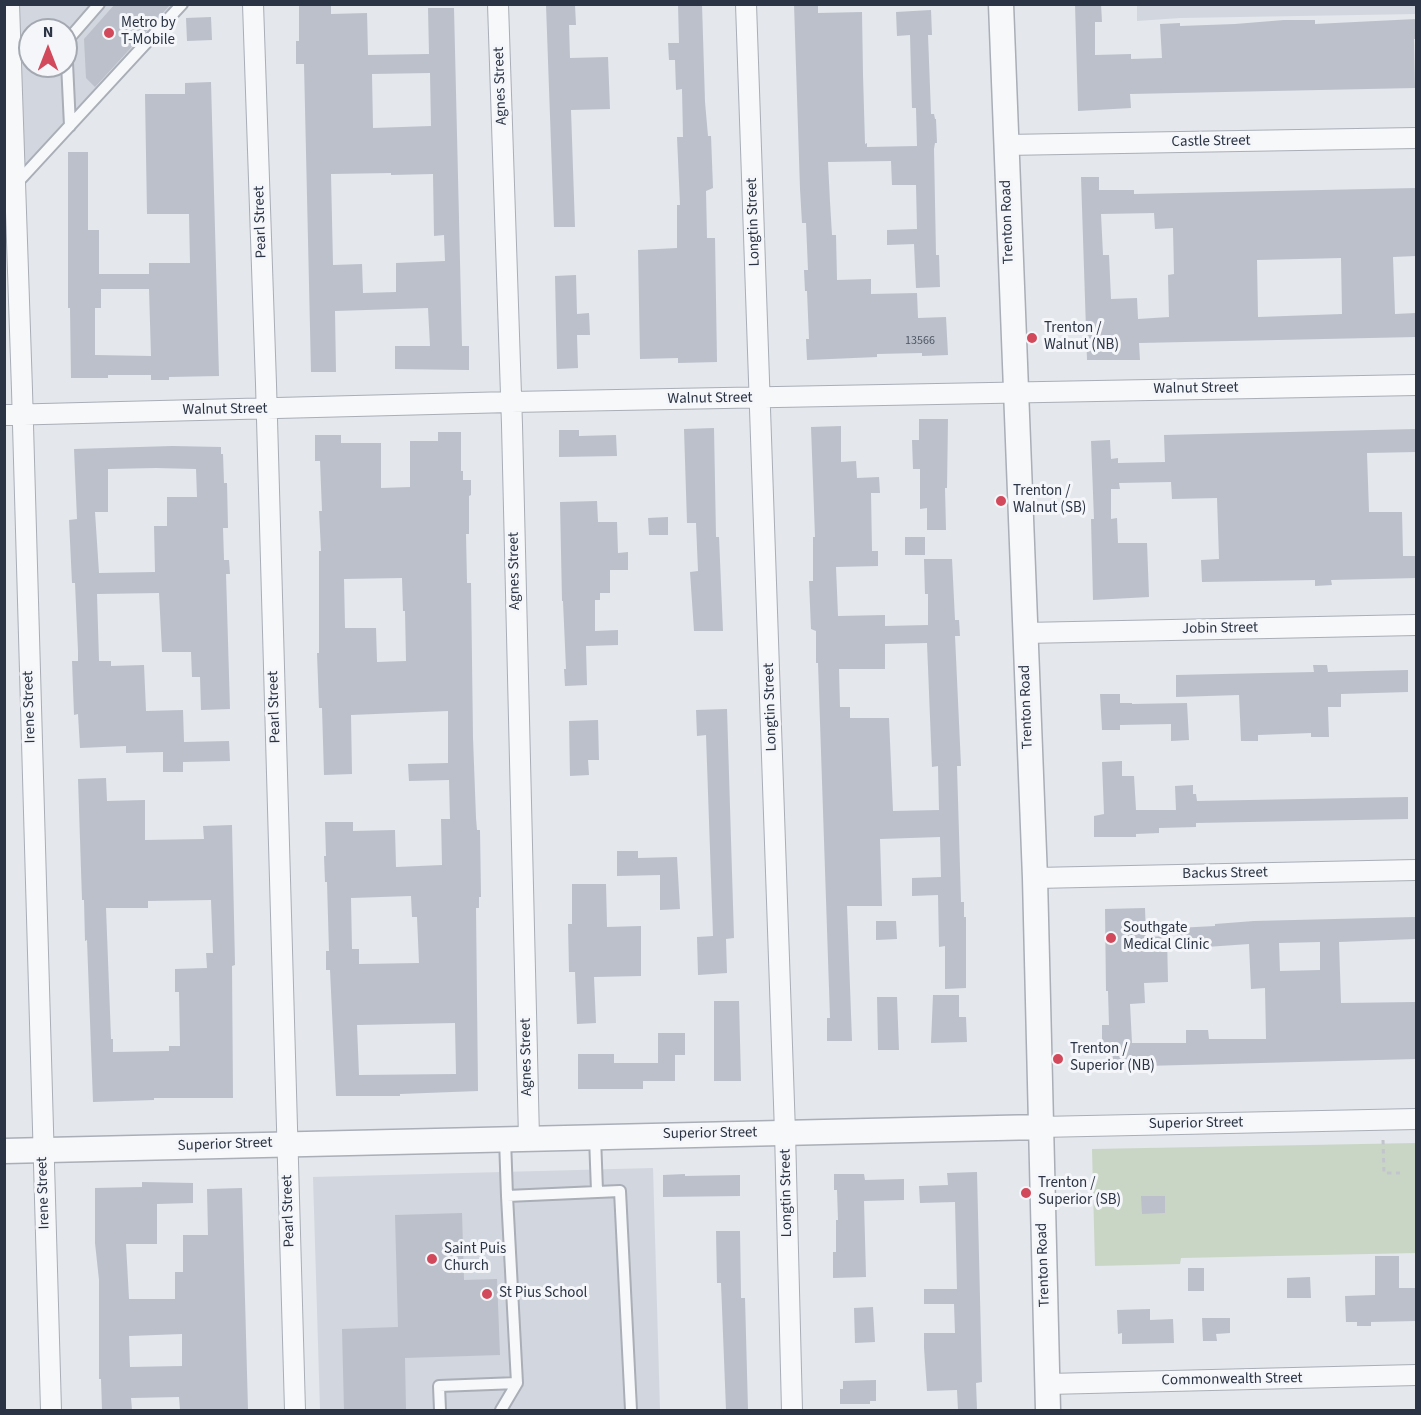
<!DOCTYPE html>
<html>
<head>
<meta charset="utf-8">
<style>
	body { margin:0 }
	#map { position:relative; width:1421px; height:1415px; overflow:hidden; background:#e4e7ec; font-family:"Source Sans 3",sans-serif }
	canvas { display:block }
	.frame { position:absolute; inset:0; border:6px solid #2b3445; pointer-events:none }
	.north { position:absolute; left:18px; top:18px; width:60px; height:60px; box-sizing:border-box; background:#f4f6f9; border:2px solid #a4a8b1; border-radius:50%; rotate:0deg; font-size:16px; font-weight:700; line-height:24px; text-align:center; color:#2b3445 }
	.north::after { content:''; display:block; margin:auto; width:21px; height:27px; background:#d1495b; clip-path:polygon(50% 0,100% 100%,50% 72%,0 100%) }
</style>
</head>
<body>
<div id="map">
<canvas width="1421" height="1415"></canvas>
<div class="frame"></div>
<div class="north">N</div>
</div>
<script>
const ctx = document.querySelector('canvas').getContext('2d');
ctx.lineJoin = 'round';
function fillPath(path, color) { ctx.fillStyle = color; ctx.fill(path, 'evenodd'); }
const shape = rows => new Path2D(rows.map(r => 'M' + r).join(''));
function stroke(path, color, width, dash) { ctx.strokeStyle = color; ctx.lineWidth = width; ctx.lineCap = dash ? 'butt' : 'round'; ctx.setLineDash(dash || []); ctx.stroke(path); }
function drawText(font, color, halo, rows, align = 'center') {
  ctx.font = font + ' "Source Sans 3",sans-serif'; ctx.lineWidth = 6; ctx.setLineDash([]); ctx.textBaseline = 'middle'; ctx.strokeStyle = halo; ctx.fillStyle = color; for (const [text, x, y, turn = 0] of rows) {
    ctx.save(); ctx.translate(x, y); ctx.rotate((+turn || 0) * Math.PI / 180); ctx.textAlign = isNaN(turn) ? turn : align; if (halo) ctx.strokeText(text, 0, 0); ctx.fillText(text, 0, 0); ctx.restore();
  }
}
const built = shape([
	[1416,4,1416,14,1180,18,1137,21,1137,5],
	[5,5,182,5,5,197],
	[30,30,66,30,66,66,30,66],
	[653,1168,660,1410,320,1410,313,1177]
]);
const green = shape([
	[1416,1143,1416,1253,1181,1258,1180,1264,1095,1266,1092,1149]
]);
const building = shape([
	[115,4,171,4,95,87,86,78,84,39],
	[299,4,331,4,331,14,367,13,368,55,429,54,428,8,454,8,462,346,469,346,469,370,395,369,395,346,430,346,428,308,335,311,336,372,311,372,304,64,296,64,296,41,299,41],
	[430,73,431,126,373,128,372,74],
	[391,173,391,175,433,174,434,236,444,235,445,261,396,263,396,292,363,293,362,264,333,265,331,174],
	[678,4,702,4,705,102,708,136,711,136,713,188,706,191,707,238,715,238,717,362,678,363,678,358,640,359,638,250,677,248,677,205,680,205,677,137,683,137,682,89,676,90,675,60,669,60,668,43,679,43],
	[794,4,818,4,818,13,862,12,863,75,865,144,867,143,867,147,917,146,916,108,912,108,910,35,897,36,896,12,931,10,932,35,928,35,931,114,934,114,935,119,936,119,937,143,935,143,934,149,936,255,939,255,940,287,916,288,914,244,887,245,887,230,917,229,916,185,892,185,891,161,828,162,830,202,832,235,836,235,837,280,871,279,871,294,917,293,918,318,946,317,948,355,922,356,922,353,877,354,877,357,807,360,806,339,809,339,807,291,805,291,804,270,808,270,806,223,802,223,800,189],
	[1075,4,1101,4,1102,22,1095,22,1095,55,1131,54,1131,59,1162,58,1160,24,1180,23,1180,26,1235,24,1284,20,1315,20,1315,24,1416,19,1416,39,1414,39,1415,88,1130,94,1131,108,1078,111],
	[546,5,575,5,576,25,569,25,570,58,608,57,610,109,571,110,575,227,554,227],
	[211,17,212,40,187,41,186,18],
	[211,82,219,376,169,377,169,380,151,380,151,375,108,375,108,378,71,378,70,308,68,308,68,152,88,152,88,230,99,230,99,274,149,274,149,263,190,263,189,214,147,214,145,94,185,94,185,83],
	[101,289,149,289,151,356,95,355,95,308,101,308],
	[1081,177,1099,177,1099,190,1134,190,1134,194,1416,188,1416,256,1393,257,1395,314,1416,313,1416,337,1139,343,1140,360,1087,360],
	[1154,213,1155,229,1173,228,1174,274,1168,275,1169,317,1138,319,1137,298,1111,299,1109,255,1103,255,1101,214],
	[1341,258,1342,314,1258,317,1257,260],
	[576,275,577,314,589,313,590,335,577,335,578,368,557,369,555,276],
	[919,419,948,419,947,488,945,488,946,530,927,530,927,508,920,509,920,469,913,469,912,440,919,440],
	[841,426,841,462,856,461,857,478,879,477,880,493,871,493,872,551,878,551,878,566,836,567,838,616,885,615,885,626,928,625,928,594,925,594,924,559,952,559,955,620,959,620,960,636,955,636,961,766,957,766,961,902,964,902,964,917,966,917,966,988,945,989,945,946,939,947,938,895,912,896,912,878,941,877,940,837,880,839,882,906,847,906,852,1041,827,1041,827,1018,830,1018,818,663,816,663,816,631,811,629,809,581,813,581,813,537,815,537,811,427],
	[927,643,932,767,938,766,939,810,893,811,889,718,850,718,850,707,840,707,839,669,885,669,885,644],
	[714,428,716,537,719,537,723,631,694,631,690,572,698,571,696,523,687,523,684,429],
	[1416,429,1416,452,1367,453,1369,512,1402,512,1403,556,1416,556,1416,578,1331,580,1332,585,1315,586,1315,580,1202,582,1201,560,1219,559,1217,498,1172,499,1171,482,1119,483,1120,489,1111,489,1111,519,1117,518,1118,543,1147,543,1149,597,1093,600,1091,519,1094,519,1091,441,1110,440,1111,459,1118,458,1118,463,1165,462,1164,435],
	[559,430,579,430,579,436,616,435,617,456,559,457],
	[438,432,461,432,461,471,463,471,463,480,471,480,471,495,469,496,469,534,466,534,467,583,471,583,473,738,476,818,477,830,480,830,481,897,479,897,479,908,476,908,478,1091,400,1094,400,1096,336,1096,330,970,326,970,326,951,329,951,327,882,325,882,324,856,326,856,325,822,353,822,353,831,395,830,396,867,442,865,441,819,450,819,449,780,409,781,408,764,448,763,448,711,351,715,352,774,324,775,322,708,319,708,317,653,319,653,319,551,321,551,319,511,322,511,320,461,315,461,315,435,341,435,341,443,381,443,381,488,410,487,410,441,438,441],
	[402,578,403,611,405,611,406,661,377,662,376,628,345,628,344,579],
	[411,896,412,917,417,917,419,963,359,964,359,949,352,949,351,898],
	[455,1023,456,1074,359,1075,357,1025],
	[172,446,221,447,221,454,223,454,224,483,227,483,228,528,223,528,224,560,229,560,230,574,226,574,230,709,201,710,200,677,192,677,191,652,162,652,159,593,97,594,99,661,111,661,111,666,144,665,146,711,183,710,184,742,229,741,230,761,183,762,183,772,163,772,163,752,126,753,126,746,80,748,78,714,74,715,72,661,78,661,78,651,75,583,72,583,69,520,77,519,74,449],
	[156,468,196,469,197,497,167,497,167,526,154,526,155,572,99,573,95,512,108,512,108,469],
	[597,501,598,522,617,522,618,553,628,552,628,570,610,570,610,593,600,593,600,600,595,600,595,631,618,630,618,645,586,646,587,685,565,686,564,669,566,669,563,601,562,601,560,502],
	[668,517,668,535,649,535,648,518],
	[905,537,925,537,925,555,905,555],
	[1313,665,1327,665,1328,672,1408,670,1408,692,1341,694,1341,707,1328,707,1329,737,1311,737,1311,733,1258,735,1258,741,1241,741,1239,695,1176,697,1176,675,1314,672],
	[1100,694,1120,694,1120,703,1132,703,1132,704,1187,703,1189,740,1171,741,1171,724,1120,725,1120,730,1102,730],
	[727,709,734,938,726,939,727,973,698,975,697,937,713,936,706,735,697,736,696,710],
	[598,720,599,760,588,760,589,775,570,776,569,721],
	[1122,761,1122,776,1134,776,1136,810,1176,810,1175,786,1193,785,1193,794,1196,794,1197,801,1408,797,1408,819,1196,823,1196,827,1159,828,1159,833,1136,834,1136,837,1094,837,1094,816,1104,814,1102,762],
	[106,778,107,801,145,800,145,840,204,839,203,826,232,825,235,965,232,966,233,1098,154,1098,154,1100,93,1102,87,940,85,941,84,900,82,900,78,779],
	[211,900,213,953,206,953,207,968,175,969,175,992,179,992,180,1046,169,1046,169,1051,113,1052,113,1039,111,1039,106,908,148,908,148,901],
	[617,851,638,851,638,858,677,857,680,909,660,910,660,875,617,876],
	[572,884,606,884,607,927,641,926,641,976,594,977,596,1023,577,1024,575,972,569,972,568,924,572,924],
	[1145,908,1146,937,1167,936,1168,982,1144,983,1145,1003,1130,1004,1132,1043,1186,1043,1186,1030,1208,1030,1209,1039,1266,1039,1265,988,1251,989,1249,944,1178,949,1177,928,1215,926,1215,924,1254,921,1415,917,1415,939,1339,942,1341,1003,1416,1002,1416,1059,1144,1066,1144,1059,1113,1060,1112,1048,1102,1049,1102,1025,1109,1025,1108,991,1106,991,1105,909],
	[1320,942,1320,970,1280,971,1279,943],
	[876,921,896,921,897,939,876,940],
	[933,995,959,995,959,1017,966,1017,967,1042,931,1043],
	[877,997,897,997,899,1050,878,1050],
	[714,1001,739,1001,741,1081,714,1081],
	[658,1033,685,1033,685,1055,675,1055,675,1081,643,1081,643,1089,578,1089,578,1054,614,1054,614,1063,658,1063],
	[977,1172,982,1382,976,1383,977,1410,958,1410,957,1390,927,1391,924,1348,924,1333,955,1333,954,1304,924,1304,924,1289,957,1289,955,1202,920,1203,919,1186,948,1185,947,1173],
	[685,1174,685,1176,740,1175,740,1196,663,1197,663,1175],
	[834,1174,864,1174,865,1180,904,1179,904,1200,864,1201,866,1277,833,1278,833,1252,836,1252,836,1220,838,1220,837,1190,834,1190],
	[142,1182,193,1183,193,1203,157,1204,157,1244,126,1244,129,1299,175,1299,175,1272,183,1272,183,1235,208,1235,207,1189,242,1188,248,1410,180,1410,179,1397,131,1398,132,1410,102,1410,101,1379,99,1379,99,1280,95,1243,95,1188,142,1187],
	[182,1334,182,1366,130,1367,129,1336],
	[1141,1196,1165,1196,1165,1213,1142,1214],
	[462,1213,464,1280,497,1279,500,1355,405,1358,406,1410,344,1410,342,1329,398,1327,395,1215],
	[716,1231,740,1231,741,1298,745,1298,748,1410,726,1410,721,1283,717,1283],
	[1375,1256,1399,1256,1399,1288,1416,1288,1416,1321,1371,1322,1371,1326,1357,1326,1357,1322,1346,1322,1345,1296,1375,1295],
	[1188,1268,1204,1268,1204,1291,1188,1291],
	[1310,1277,1311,1298,1287,1298,1287,1278],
	[873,1307,875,1342,855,1343,854,1308],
	[1150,1309,1150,1320,1173,1319,1174,1343,1122,1344,1122,1333,1118,1334,1117,1310],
	[1202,1318,1230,1318,1230,1333,1216,1334,1217,1341,1203,1341],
	[876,1380,876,1401,870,1401,870,1404,840,1404,840,1389,843,1389,843,1381]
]);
const path = shape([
	[1383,1140,1384,1173,1400,1173]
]);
const service = shape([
	[70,126,66,42,99,4],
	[4,197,182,4],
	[595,1137,597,1191],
	[505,1139,507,1196],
	[440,1410,439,1386,517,1383],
	[501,1410,517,1383,507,1196,620,1191,631,1410]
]);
const minor = shape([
	[9,4,22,390,51,1410],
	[253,4,266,384,295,1410],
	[498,4,512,425,529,1138],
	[746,4,785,1132,792,1410],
	[1005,145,1416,138],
	[4,415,511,402,1416,385],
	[1024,633,1416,625],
	[1035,878,1416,870],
	[1040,1127,1416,1119],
	[1048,1384,1416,1375]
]);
const tertiary = shape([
	[1001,4,1035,878,1048,1410],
	[4,1151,1040,1127]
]);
const markers = [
	[109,33,6,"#d1495b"],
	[1032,338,6,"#d1495b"],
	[1001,501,6,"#d1495b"],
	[1111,938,6,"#d1495b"],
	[1058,1059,6,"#d1495b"],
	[1026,1193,6,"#d1495b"],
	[432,1259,6,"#d1495b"],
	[487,1294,6,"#d1495b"]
];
const numberNames = [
	["13566",920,341]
];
const poiNames = [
	["Metro by",121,24],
	["T-Mobile",121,41],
	["Trenton /",1044,329],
	["Walnut (NB)",1044,346],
	["Trenton /",1013,492],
	["Walnut (SB)",1013,509],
	["Southgate",1123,929],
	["Medical Clinic",1123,946],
	["Trenton /",1070,1050],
	["Superior (NB)",1070,1067],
	["Trenton /",1038,1184],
	["Superior (SB)",1038,1201],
	["Saint Puis",444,1250],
	["Church",444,1267],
	["St Pius School",499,1294]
];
const streetNames = [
	["Agnes Street",501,86,-92],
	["Castle Street",1211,142,-1],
	["Pearl Street",261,222,-92],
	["Longtin Street",754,222,-92],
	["Trenton Road",1008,222,-92],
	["Walnut Street",1196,389,-1],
	["Walnut Street",710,399,-1],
	["Walnut Street",225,410,-1],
	["Agnes Street",515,571,-91],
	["Jobin Street",1220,629,-1],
	["Irene Street",30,707,-92],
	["Pearl Street",275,707,-92],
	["Longtin Street",771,707,-92],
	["Trenton Road",1027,707,-92],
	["Backus Street",1225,874,-1],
	["Agnes Street",527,1057,-91],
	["Superior Street",1196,1124,-1],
	["Superior Street",710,1134,-1],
	["Superior Street",225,1145,-2],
	["Irene Street",44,1193,-92],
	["Longtin Street",787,1193,-91],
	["Pearl Street",289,1211,-92],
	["Trenton Road",1044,1265,-92],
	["Commonwealth Street",1232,1380,-1]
];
fillPath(built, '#d2d6de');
fillPath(green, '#c9d6c5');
fillPath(building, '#bbc0ca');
stroke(service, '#a9aeb7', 14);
stroke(minor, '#a9aeb7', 22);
stroke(tertiary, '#a9aeb7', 27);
stroke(path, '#c2c5cb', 3, [4.5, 4.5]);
stroke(service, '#f7f8fa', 10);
stroke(minor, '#f7f8fa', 20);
stroke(tertiary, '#f7f8fa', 24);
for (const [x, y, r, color] of markers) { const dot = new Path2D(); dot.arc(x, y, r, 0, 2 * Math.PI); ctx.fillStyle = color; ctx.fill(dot); stroke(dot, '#f4f6f9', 2); }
drawText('12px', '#4f5766', null, numberNames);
drawText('15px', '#2b3445', '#f4f6f9', poiNames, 'left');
drawText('15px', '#2b3445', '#f4f6f9', streetNames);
</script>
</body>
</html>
